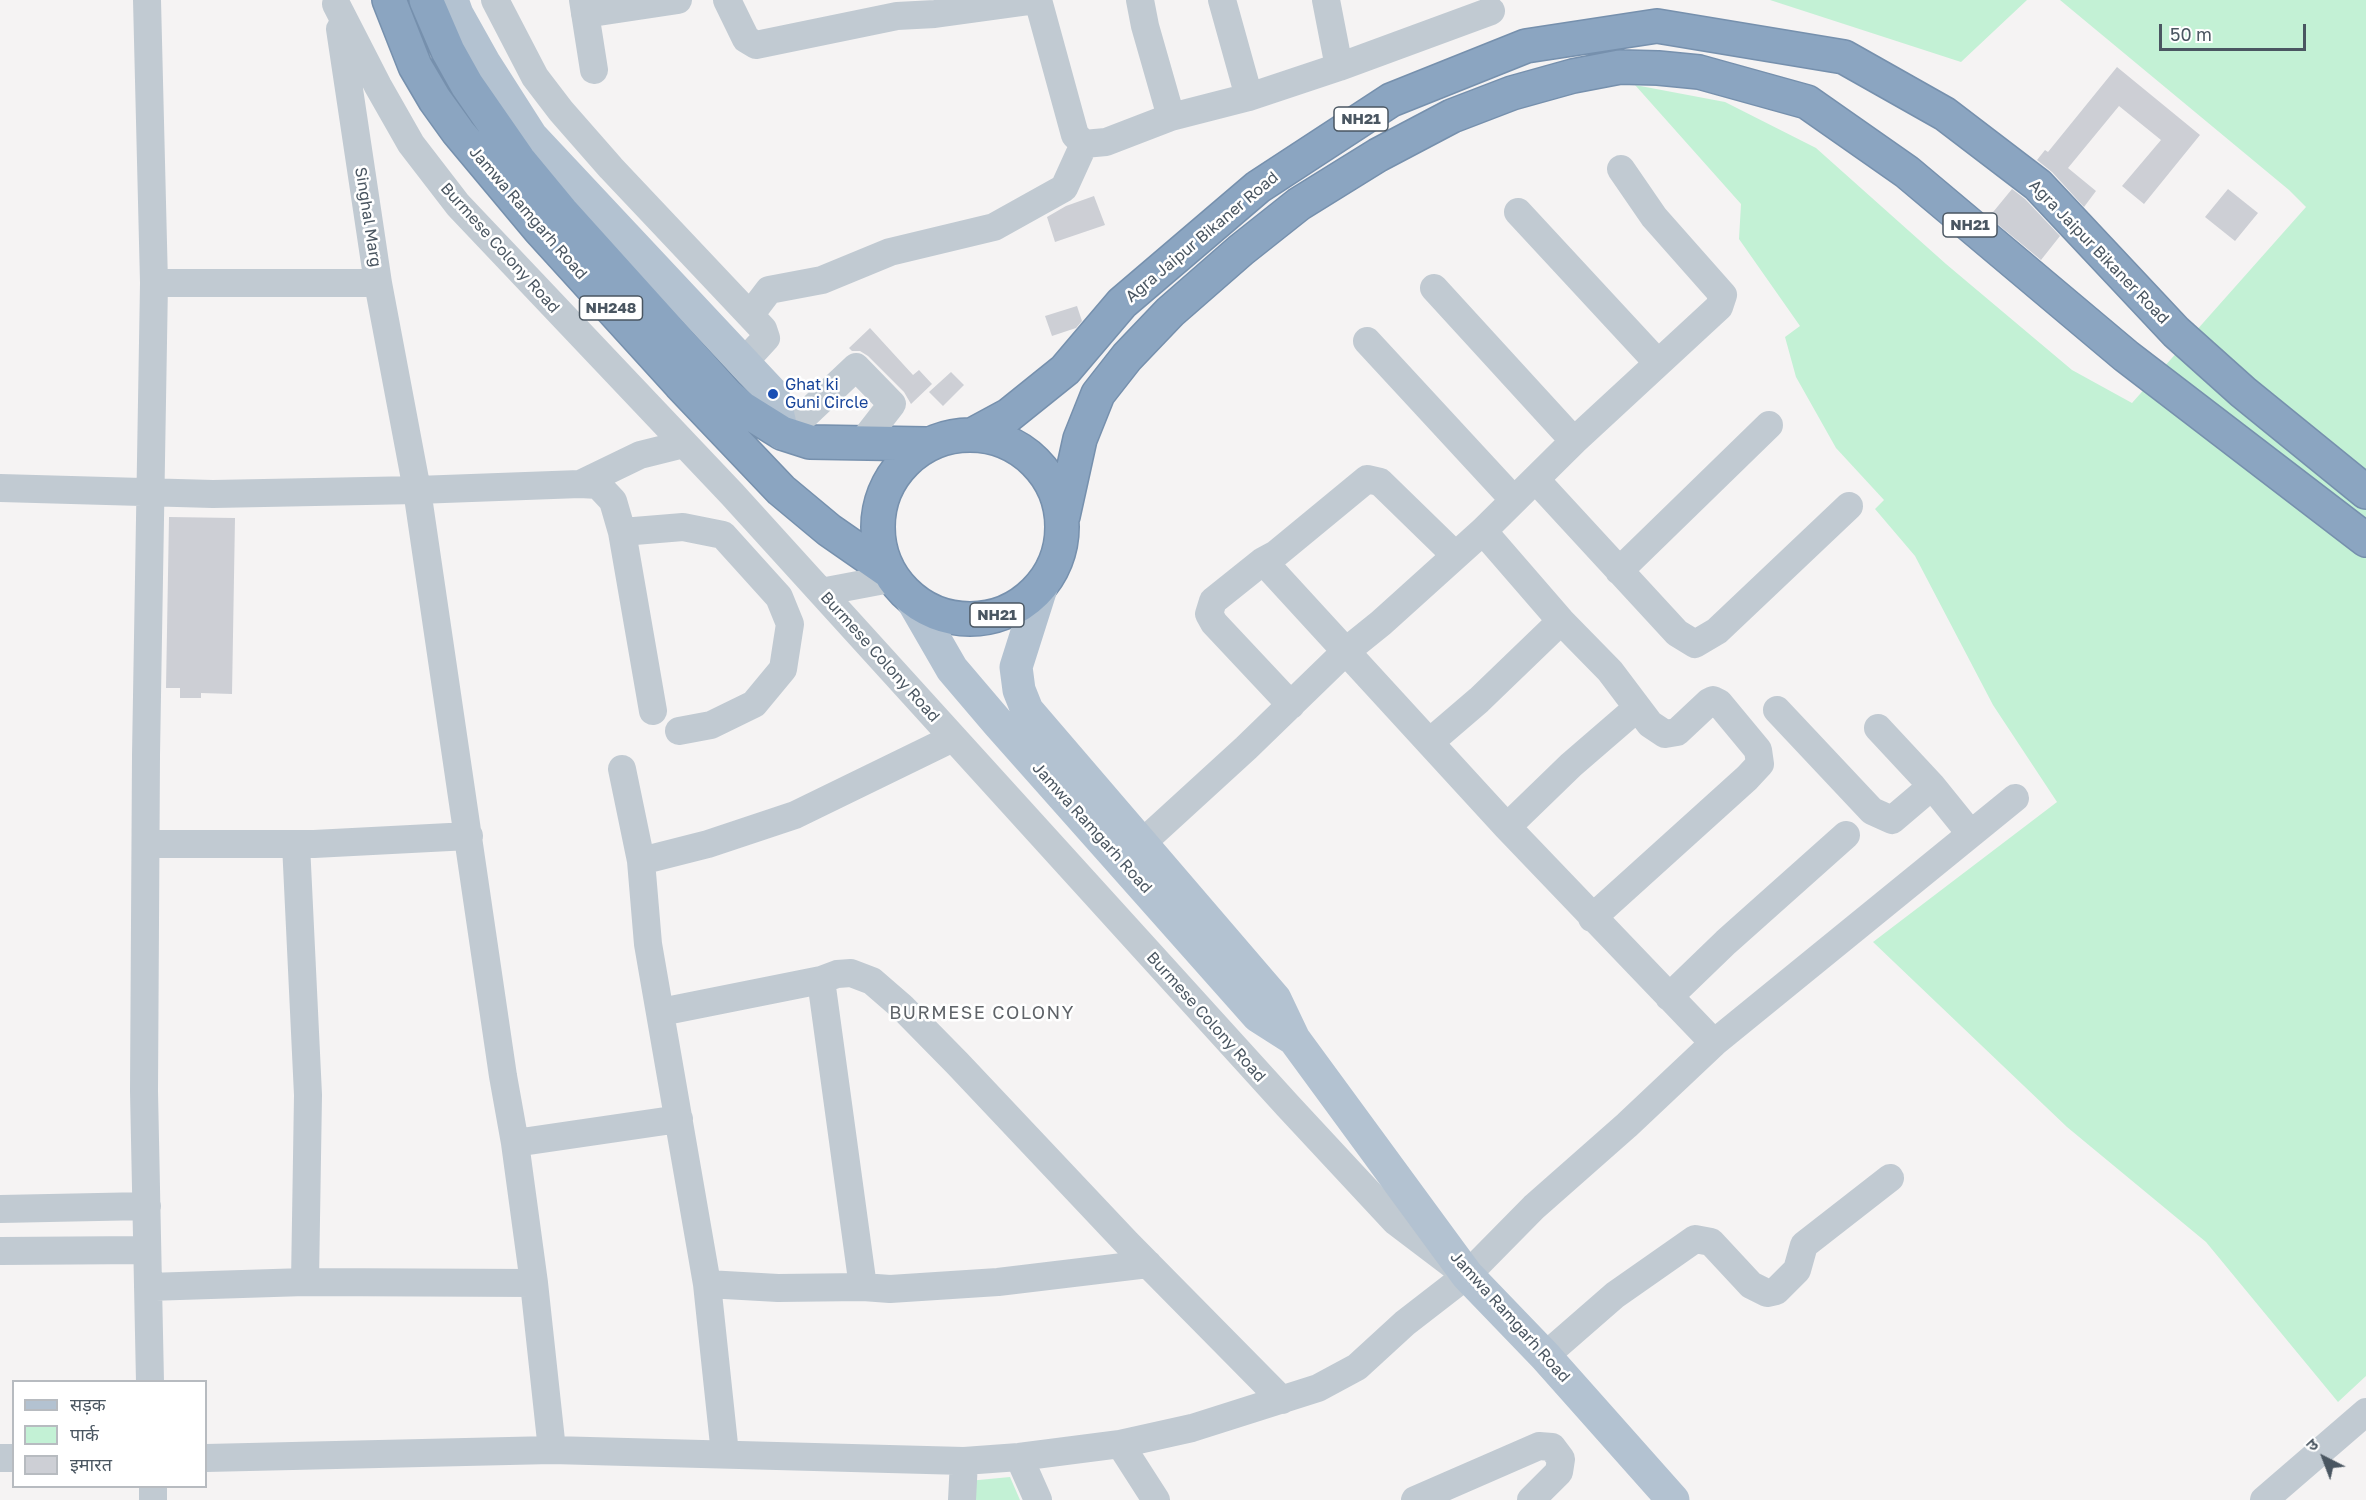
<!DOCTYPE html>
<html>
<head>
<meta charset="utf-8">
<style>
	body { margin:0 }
	#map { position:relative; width:2366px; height:1500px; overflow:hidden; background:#f5f3f3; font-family:"Golos Text","Noto Sans Devanagari",sans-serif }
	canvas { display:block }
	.legend { position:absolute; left:12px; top:1380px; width:195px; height:108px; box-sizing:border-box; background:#fff; border:2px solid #b7bbc0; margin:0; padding:8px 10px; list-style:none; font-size:18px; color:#4a5661 }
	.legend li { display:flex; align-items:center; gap:12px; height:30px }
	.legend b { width:30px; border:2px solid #b7bbc0 }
	.north { position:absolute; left:2294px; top:1428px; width:60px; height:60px; -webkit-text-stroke:4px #fff; paint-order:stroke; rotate:318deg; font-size:16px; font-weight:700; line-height:24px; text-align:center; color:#4a5661 }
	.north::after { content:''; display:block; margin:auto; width:21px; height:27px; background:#4a5661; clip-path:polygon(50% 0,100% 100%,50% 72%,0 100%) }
	.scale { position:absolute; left:2159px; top:24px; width:147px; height:27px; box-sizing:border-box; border:3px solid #4a5661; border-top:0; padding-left:8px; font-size:18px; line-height:21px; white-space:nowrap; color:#4a5661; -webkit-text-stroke:4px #fff; paint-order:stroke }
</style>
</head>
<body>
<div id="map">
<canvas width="2366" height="1500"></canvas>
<ul class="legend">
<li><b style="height:8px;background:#b3c2d1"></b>सड़क</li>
<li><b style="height:16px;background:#c3f1d5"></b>पार्क</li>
<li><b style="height:16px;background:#cdcfd5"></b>इमारत</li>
</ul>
<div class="north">उ</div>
<div class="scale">50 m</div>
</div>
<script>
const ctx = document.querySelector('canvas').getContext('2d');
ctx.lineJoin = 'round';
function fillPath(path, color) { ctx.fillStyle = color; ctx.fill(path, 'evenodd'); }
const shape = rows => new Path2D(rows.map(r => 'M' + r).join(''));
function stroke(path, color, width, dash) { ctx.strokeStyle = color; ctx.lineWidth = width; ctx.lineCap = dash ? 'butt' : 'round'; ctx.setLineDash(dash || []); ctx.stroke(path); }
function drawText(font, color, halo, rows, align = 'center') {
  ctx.font = font + ' "Golos Text",sans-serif'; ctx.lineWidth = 5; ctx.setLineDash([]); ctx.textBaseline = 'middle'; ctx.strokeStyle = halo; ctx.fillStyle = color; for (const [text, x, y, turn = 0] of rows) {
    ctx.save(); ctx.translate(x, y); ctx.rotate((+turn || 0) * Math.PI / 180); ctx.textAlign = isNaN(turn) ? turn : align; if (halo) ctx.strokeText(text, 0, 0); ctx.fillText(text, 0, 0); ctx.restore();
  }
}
const green = shape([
	[1770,0,2027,0,1961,62],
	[2060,0,2366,0,2366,1376,2338,1402,2206,1242,2067,1127,1873,942,2057,802,1993,705,1915,556,1875,509,1884,500,1836,448,1796,377,1785,337,1800,326,1739,239,1741,204,1635,85,1725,102,1816,148,1946,264,2072,370,2132,403,2306,207,2289,190],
	[1010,1477,1020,1500,968,1500,968,1481]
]);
const building = shape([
	[2117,67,2200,135,2144,204,2122,186,2161,140,2119,106,2068,168,2096,191,2084,207,2052,172,2037,160,2045,150,2048,152],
	[2012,189,2025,199,2060,236,2041,260,1989,217],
	[2228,189,2258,213,2235,241,2205,217],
	[1094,196,1105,225,1055,242,1047,217,1066,206],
	[1077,306,1082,321,1076,328,1052,336,1045,316],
	[870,328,913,375,919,370,932,384,911,404,904,392,868,356,860,351,852,351,849,348],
	[951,372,964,385,943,406,929,392],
	[169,517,235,518,232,694,201,693,201,698,180,698,180,688,166,688]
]);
const minor = shape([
	[147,0,154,283,146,755,144,1091,150,1382],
	[495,0,535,77,561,111,611,168,763,329,766,338,744,362],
	[583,0,594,70],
	[727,0,746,39,756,45,897,16,935,14,1037,0],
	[1038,0,1075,135,1084,144,1106,142,1171,117,1249,97,1339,67,1491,11],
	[1140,0,1145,26,1171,117],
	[1222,0,1249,97],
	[1326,0,1339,67],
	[336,4,378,86,411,144,458,205,732,494,1288,1106,1395,1221,1453,1265],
	[585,14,678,0],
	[1518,212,1658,363],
	[154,283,378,283],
	[1434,288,1574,441],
	[750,315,769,290,822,280,890,252,994,227,1064,188,1084,144],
	[1367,341,1514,500],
	[782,433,802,418,856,367,892,404,861,444],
	[1536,480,1677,633,1695,644,1717,631,1849,506],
	[580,484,640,455,684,444],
	[0,488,213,494,417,490,378,283,340,29],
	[1483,531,1561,621,1610,671,1650,724,1665,734,1677,732,1709,702,1713,700,1719,703,1758,750,1760,764,1747,778,1592,918],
	[622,532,683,527,723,535,779,597,790,624,783,669,754,704,711,725,679,731],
	[1455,555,1380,482,1367,479,1276,554,1263,561,1507,827,1714,1043],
	[1263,561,1213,601,1209,614,1214,623,1291,705],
	[1619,571,1769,425],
	[821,592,895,578],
	[1777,710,1872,811,1892,820,1932,786],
	[1878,728,1932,786,1970,833],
	[1430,742,1479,700,1561,621],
	[622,769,641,861,648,944,707,1284,725,1454],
	[1507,827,1571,765,1637,708],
	[146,844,314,844,469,836],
	[296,844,308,1095,305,1282],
	[1141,844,1246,748,1345,652,1381,623,1483,531,1574,441,1719,307,1723,295,1654,217,1621,169],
	[641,861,708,844,795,815,953,738],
	[821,980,863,1287],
	[1669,997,1726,942,1846,835],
	[661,1012,821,980,837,974,851,973,872,981,902,1007,958,1064,1127,1243,1282,1400],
	[515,1143,679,1119],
	[0,1209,147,1206],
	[0,1251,147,1250],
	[707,1284,778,1288,863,1287,890,1289,998,1282,1148,1264],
	[148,1287,305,1282,534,1283],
	[1545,1356,1615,1295,1695,1239,1711,1242,1751,1285,1767,1293,1776,1291,1797,1270,1804,1245,1890,1178],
	[1120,1444,1156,1500],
	[552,1450,534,1283,515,1143,503,1076,417,490,580,484,598,485,613,501,622,532,653,711],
	[1019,1457,1038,1500],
	[0,1458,14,1458],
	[206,1458,552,1450,964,1461,1019,1457,1120,1444,1192,1428,1318,1388,1357,1367,1405,1323,1467,1275,1534,1207,1627,1125,1714,1043,2015,798],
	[153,1486,153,1500],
	[962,1500,964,1461],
	[1415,1500,1539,1446,1552,1447,1561,1459,1559,1472,1531,1500],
	[2264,1500,2366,1412]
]);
const major = shape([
	[452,0,457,14,485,64,531,136,773,394,782,433],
	[1042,585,1016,667,1019,690,1027,710,1275,999,1294,1039,1467,1275,1545,1356,1673,1500],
	[911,598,952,669,998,723,1258,1016,1294,1039]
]);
const highway = shape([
	[389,0,415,66,435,100,458,132,540,230,680,384,781,490,829,530,888,571],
	[426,0,448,51,467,85,519,160,562,212,727,395,742,408,782,433,810,442,926,444],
	'878 527a92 92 0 1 1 184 0a92 92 0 1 1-184 0Z',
	[972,435,1009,415,1065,370,1122,303,1258,187,1391,100,1526,46,1657,26,1844,57,1945,114,2038,185,2176,332,2243,392,2366,492],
	[1063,516,1080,439,1098,394,1127,357,1170,312,1241,250,1299,204,1378,155,1452,116,1512,93,1573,76,1620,67,1658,68,1699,72,1807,102,1907,172,2126,356,2366,540]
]);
const markers = [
	[773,394,6,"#1a4fb4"]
];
const shields = [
	[1361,119,54],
	[1970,225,54],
	[611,308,63],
	[997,615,54]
];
const shieldNames = [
	["NH21",1361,119],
	["NH21",1970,225],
	["NH248",611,308],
	["NH21",997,615]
];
const streetNames = [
	["Jamwa Ramgarh Road",528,213,49],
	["Singhal Marg",368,217,81],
	["Agra Jaipur Bikaner Road",1202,237,-40],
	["Burmese Colony Road",500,248,48],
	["Agra Jaipur Bikaner Road",2099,252,46],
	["Burmese Colony Road",880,657,48],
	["Jamwa Ramgarh Road",1092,828,48],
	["Burmese Colony Road",1206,1017,48],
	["Jamwa Ramgarh Road",1510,1317,48]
];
const transitNames = [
	["Ghat ki",785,385],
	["Guni Circle",785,403]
];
const neighbourhoodNames = [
	["BURMESE COLONY",982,1013]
];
fillPath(green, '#c3f1d5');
fillPath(building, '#cdcfd5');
stroke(highway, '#7690ad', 36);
stroke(minor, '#c1cad2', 28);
stroke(major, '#b3c2d1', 33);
stroke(highway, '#8ba5c1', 33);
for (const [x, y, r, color] of markers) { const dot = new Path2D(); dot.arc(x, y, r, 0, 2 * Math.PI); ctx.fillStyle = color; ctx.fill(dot); stroke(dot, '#fff', 2); }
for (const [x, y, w] of shields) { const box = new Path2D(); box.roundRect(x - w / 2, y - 12, w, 24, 4.5); ctx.fillStyle = '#fff'; ctx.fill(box); stroke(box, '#4a5661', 1.5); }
drawText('bold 15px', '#4a5661', null, shieldNames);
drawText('16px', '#4a5661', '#fff', streetNames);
drawText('16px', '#164399', '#fff', transitNames, 'left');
ctx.letterSpacing = '1.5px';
drawText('18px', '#5f6368', '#fff', neighbourhoodNames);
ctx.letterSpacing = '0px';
</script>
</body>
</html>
